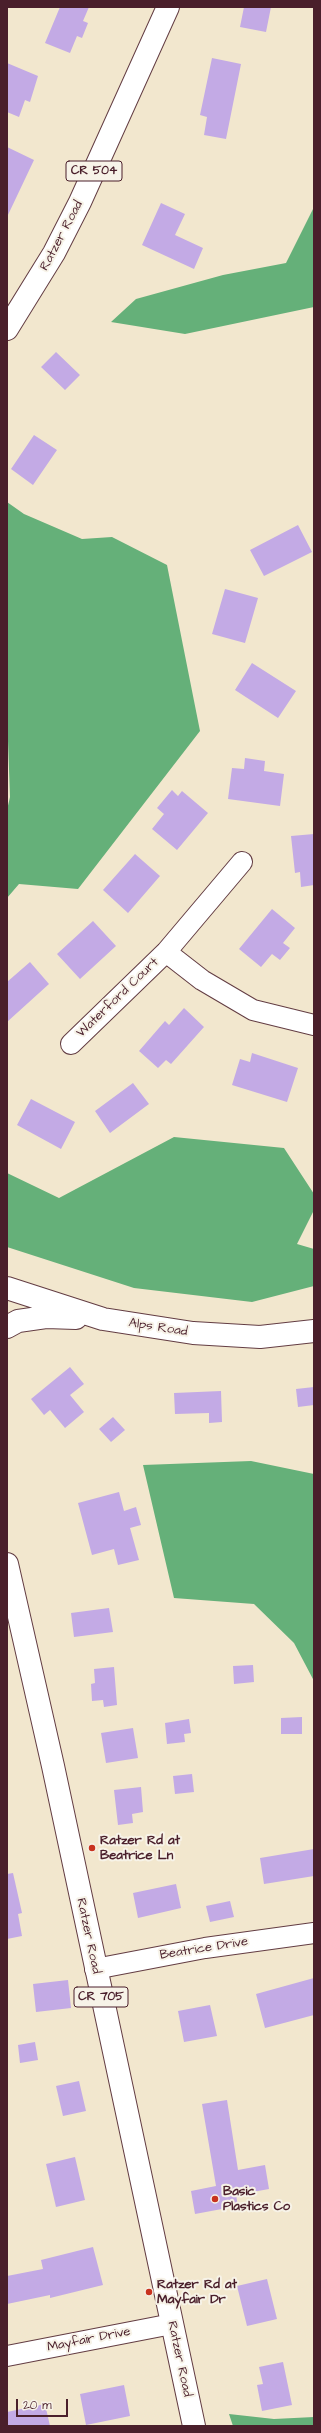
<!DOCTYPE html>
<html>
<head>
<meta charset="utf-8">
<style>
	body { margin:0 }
	#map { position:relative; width:321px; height:2433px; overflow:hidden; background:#f2e7ce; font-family:"Architects Daughter",sans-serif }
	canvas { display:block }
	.frame { position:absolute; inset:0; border:8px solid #4a1f2b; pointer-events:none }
	.scale { position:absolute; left:16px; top:2399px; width:52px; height:18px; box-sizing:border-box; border:2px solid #4a1f2b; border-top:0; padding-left:5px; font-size:12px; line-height:14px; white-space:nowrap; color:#4a1f2b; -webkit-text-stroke:3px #f7f3e8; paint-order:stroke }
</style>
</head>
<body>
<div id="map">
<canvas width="321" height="2433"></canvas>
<div class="frame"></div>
<div class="scale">20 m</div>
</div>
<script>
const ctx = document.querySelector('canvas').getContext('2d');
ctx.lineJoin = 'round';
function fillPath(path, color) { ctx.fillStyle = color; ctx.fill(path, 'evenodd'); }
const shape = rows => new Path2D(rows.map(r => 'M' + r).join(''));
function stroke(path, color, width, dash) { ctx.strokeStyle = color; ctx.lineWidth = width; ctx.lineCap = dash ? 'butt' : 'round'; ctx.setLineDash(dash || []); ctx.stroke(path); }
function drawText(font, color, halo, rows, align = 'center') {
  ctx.font = font + ' "Architects Daughter",sans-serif'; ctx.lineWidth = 4; ctx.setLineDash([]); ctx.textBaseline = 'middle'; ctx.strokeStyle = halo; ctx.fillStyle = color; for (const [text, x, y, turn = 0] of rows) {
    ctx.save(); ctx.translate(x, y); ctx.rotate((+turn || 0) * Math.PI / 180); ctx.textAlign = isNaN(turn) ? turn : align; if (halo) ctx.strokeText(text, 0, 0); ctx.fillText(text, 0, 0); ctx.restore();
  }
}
const forest = shape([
	[314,207,314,307,185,334,111,322,136,299,223,275,286,263],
	[7,502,24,514,82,539,112,537,167,565,200,731,78,889,19,884,7,898,7,810,10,797,7,713],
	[174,1137,284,1148,314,1194,314,1210,297,1244,314,1249,314,1286,252,1302,134,1288,7,1247,7,1173,59,1198],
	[251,1461,314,1474,314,1681,294,1643,254,1604,174,1598,143,1465],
	[229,2414,274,2419,314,2417,314,2426,233,2426]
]);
const building = shape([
	[60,7,89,7,83,21,88,23,82,38,77,36,70,53,45,43],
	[244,7,271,7,266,32,240,27],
	[212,58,241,64,226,139,204,135,207,117,200,115],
	[7,63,38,76,30,102,25,100,19,117,7,112],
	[7,147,34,160,7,217],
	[161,203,185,214,175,235,203,248,194,269,142,245],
	[56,352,80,375,65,390,41,367],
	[34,435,57,450,33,485,11,469],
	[298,525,312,552,264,576,250,550],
	[225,589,258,598,245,643,212,634],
	[252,663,296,691,278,718,235,690],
	[245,758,265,761,264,771,284,774,280,806,228,799,232,768,244,769],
	[172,790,178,796,182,791,208,813,177,850,152,829,164,814,157,808],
	[314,834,314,885,301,887,300,872,295,873,291,836],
	[135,854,160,876,128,913,103,890],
	[272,909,295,928,283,943,290,948,280,960,272,954,261,967,239,949],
	[93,921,116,946,80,979,57,954],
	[30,962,49,984,7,1022,7,982],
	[184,1008,204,1027,171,1064,166,1060,158,1068,139,1051,165,1021,169,1025],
	[252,1053,298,1068,287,1102,232,1085,240,1059,250,1062],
	[133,1083,149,1104,110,1133,95,1111],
	[31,1099,75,1122,61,1149,17,1125],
	[70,1367,84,1384,70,1395,84,1412,65,1428,50,1410,44,1415,31,1399],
	[314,1387,314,1405,298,1407,296,1389],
	[221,1391,222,1422,209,1423,209,1413,175,1414,174,1393],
	[113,1417,125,1430,111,1442,99,1429],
	[119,1492,124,1511,136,1507,141,1525,130,1528,139,1560,118,1565,114,1549,92,1555,78,1503],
	[109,1608,113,1632,74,1637,71,1613],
	[253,1665,254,1682,234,1684,233,1666],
	[114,1667,117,1705,104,1707,103,1700,92,1701,91,1684,95,1683,94,1669],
	[302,1717,302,1734,281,1734,281,1718],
	[189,1719,191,1733,184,1734,185,1742,167,1744,165,1723],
	[133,1728,138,1758,106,1763,101,1733],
	[192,1774,194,1792,175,1794,173,1776],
	[141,1787,143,1812,132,1814,133,1823,118,1825,114,1790],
	[314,1849,314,1876,264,1884,260,1858],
	[13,1873,22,1913,18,1914,22,1936,7,1939,7,1874],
	[176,1884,181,1908,138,1918,133,1893],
	[230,1901,234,1917,210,1922,206,1906],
	[314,1978,314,2015,265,2028,256,1994],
	[68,1980,71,2008,36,2012,33,1984],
	[210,2005,217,2036,184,2042,178,2011],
	[35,2042,38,2060,20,2063,18,2045],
	[79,2081,86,2111,63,2116,56,2086],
	[227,2100,238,2170,265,2165,269,2189,236,2195,238,2206,195,2214,191,2191,216,2186,202,2104],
	[75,2157,85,2200,56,2207,46,2164],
	[93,2247,103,2285,50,2298,50,2295,7,2304,7,2276,43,2269,41,2260],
	[267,2279,277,2319,247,2326,237,2286],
	[283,2362,292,2405,262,2411,257,2385,263,2384,259,2367],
	[124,2385,130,2416,86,2425,80,2394],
	[45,2404,50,2426,7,2426,7,2412]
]);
const minor = shape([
	[166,952,202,980,253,1010,314,1025],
	[71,1044,166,952,242,862],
	[95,1969,205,1948,314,1933],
	[7,2356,172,2324]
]);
const secondary = shape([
	[7,1288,103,1319,193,1333,260,1337,314,1331],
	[7,1327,18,1321,46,1317,76,1318]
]);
const primary = shape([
	[7,329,54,253,80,202,168,7],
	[7,1564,53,1766,194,2426]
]);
const markers = [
	[92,1848,4,"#c8321e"],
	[215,2199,4,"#c8321e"],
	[149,2292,4,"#c8321e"]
];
const shields = [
	[94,171,56],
	[101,1997,54]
];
const shieldNames = [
	["CR 504",94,171],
	["CR 705",101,1997]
];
const streetNames = [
	["Ratzer Road",62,236,-62],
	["Waterford Court",118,998,-44],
	["Alps Road",158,1328,9],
	["Ratzer Road",88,1936,78],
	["Beatrice Drive",204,1949,-9],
	["Mayfair Drive",89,2340,-11],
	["Ratzer Road",179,2359,78]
];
const poiNames = [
	["Ratzer Rd at",100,1841],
	["Beatrice Ln",100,1856],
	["Basic",223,2192],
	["Plastics Co",223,2207],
	["Ratzer Rd at",157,2285],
	["Mayfair Dr",157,2300]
];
fillPath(forest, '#65b079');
fillPath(building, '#c3aae5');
stroke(minor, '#633d43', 22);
stroke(secondary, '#633d43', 24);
stroke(primary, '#633d43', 24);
stroke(minor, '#fff', 20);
stroke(secondary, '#fff', 22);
stroke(primary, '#fff', 22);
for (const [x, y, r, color] of markers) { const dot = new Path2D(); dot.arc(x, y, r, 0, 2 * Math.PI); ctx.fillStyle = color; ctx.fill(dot); stroke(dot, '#f7f3e8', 1.5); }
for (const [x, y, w] of shields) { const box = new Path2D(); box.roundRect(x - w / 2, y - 10, w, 20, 3); ctx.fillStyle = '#f7f3e8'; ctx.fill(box); stroke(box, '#4a1f2b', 1); }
drawText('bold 12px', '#4a1f2b', null, shieldNames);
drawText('13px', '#4a1f2b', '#f7f3e8', streetNames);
drawText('bold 13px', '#4a1f2b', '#f7f3e8', poiNames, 'left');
</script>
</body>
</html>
